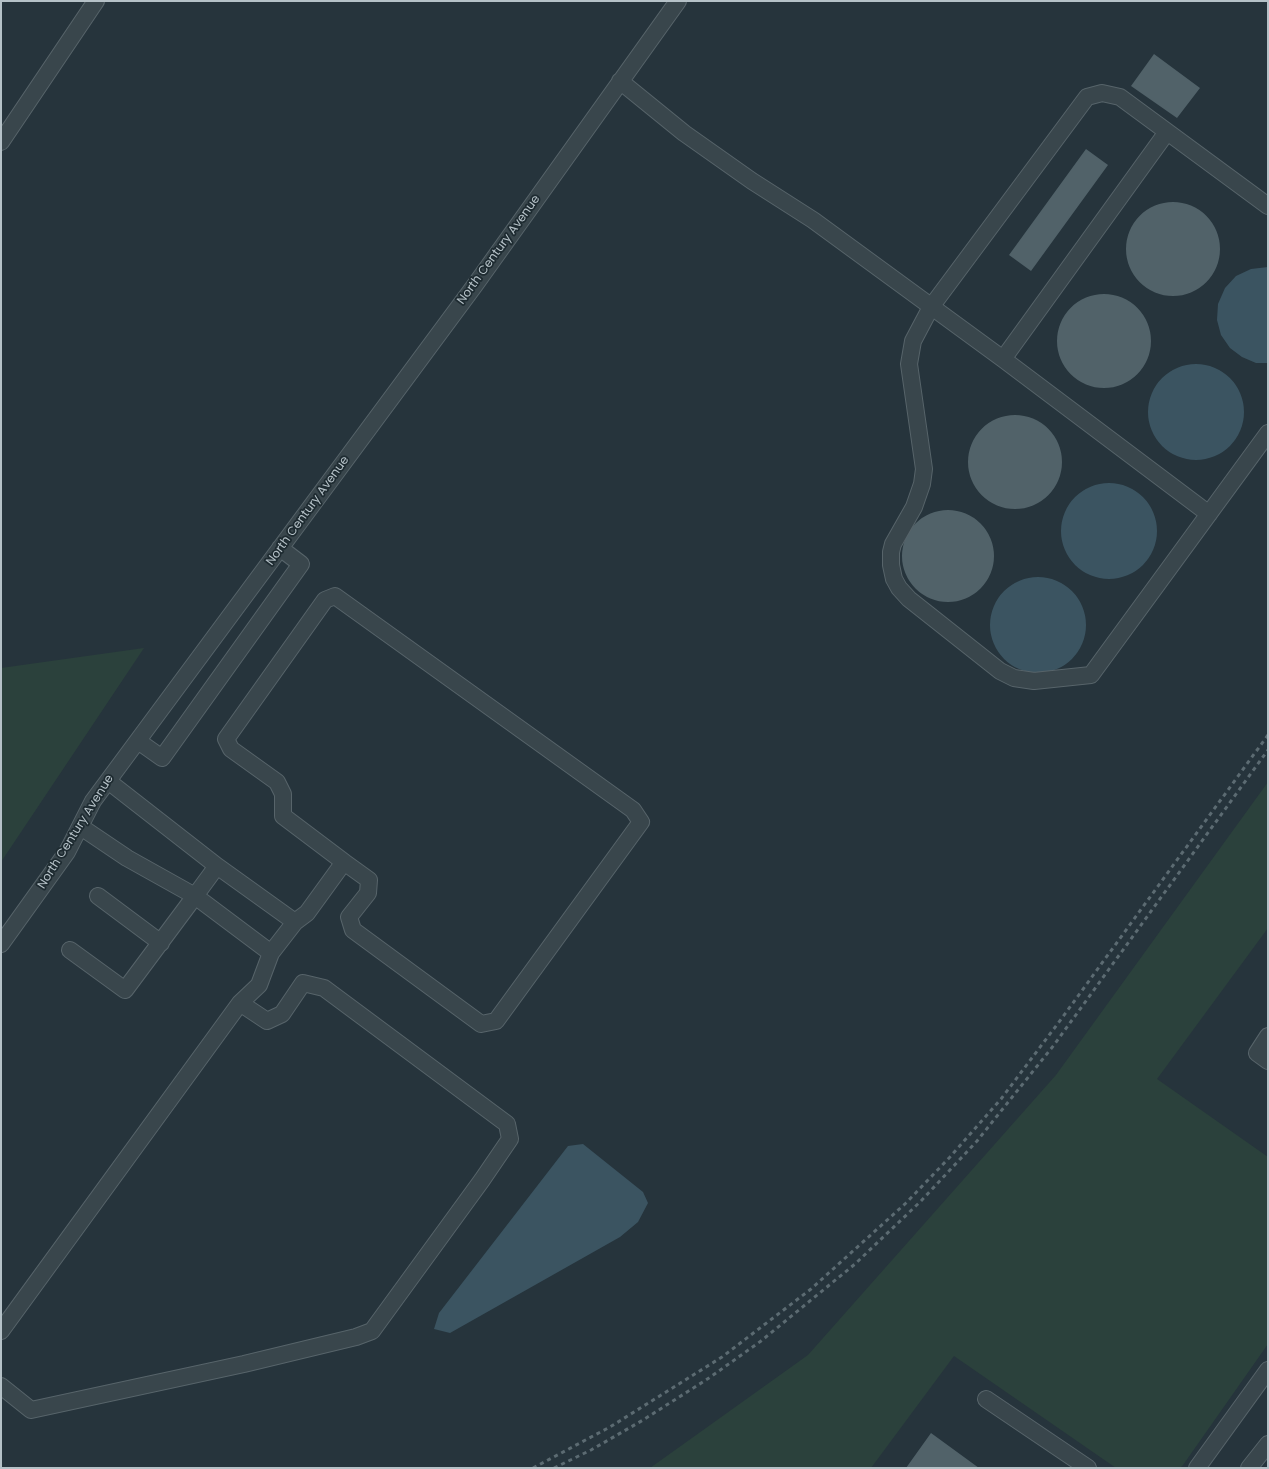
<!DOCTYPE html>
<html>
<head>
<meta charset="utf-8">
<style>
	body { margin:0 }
	#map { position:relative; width:1269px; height:1469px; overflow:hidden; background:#26343c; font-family:Poppins,sans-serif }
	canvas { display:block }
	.frame { position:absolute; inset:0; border:2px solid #b5c1c7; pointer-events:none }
</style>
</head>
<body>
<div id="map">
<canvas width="1269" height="1469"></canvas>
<div class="frame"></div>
</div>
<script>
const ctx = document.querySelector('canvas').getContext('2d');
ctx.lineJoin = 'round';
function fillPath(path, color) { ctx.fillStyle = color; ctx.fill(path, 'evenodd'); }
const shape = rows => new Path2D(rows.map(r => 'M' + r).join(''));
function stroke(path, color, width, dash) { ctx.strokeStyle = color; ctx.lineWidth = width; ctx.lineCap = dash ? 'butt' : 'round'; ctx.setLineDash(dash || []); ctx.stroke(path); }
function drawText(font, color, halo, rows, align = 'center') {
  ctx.font = font + ' Poppins,sans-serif'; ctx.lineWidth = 3.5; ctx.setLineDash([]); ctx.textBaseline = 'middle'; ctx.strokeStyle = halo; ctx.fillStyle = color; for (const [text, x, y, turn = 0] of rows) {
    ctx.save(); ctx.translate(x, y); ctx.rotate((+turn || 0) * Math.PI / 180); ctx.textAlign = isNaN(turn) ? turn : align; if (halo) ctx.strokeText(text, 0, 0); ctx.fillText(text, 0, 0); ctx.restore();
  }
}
const green = shape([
	[144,648,1,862,1,668],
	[1268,782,1268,928,1157,1079,1268,1157,1268,1344,1183,1465,1180,1468,1116,1468,954,1356,871,1468,650,1468,808,1355,1056,1075]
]);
const water = shape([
	[1268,267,1268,363,1256,363,1242,357,1230,348,1221,335,1217,320,1218,304,1225,288,1236,276,1251,269],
	'1148 412a48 48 0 1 1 96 0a48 48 0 1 1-96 0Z',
	'1061 531a48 48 0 1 1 96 0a48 48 0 1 1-96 0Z',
	'990 625a48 48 0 1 1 96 0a48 48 0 1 1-96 0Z',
	[583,1144,643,1192,648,1203,638,1222,620,1237,450,1333,434,1329,439,1313,568,1146]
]);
const building = shape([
	[1154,54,1200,88,1177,118,1131,86],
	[1086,149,1108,165,1031,271,1009,255],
	'1126 249a47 47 0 1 1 94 0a47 47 0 1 1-94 0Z',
	'1057 341a47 47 0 1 1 94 0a47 47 0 1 1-94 0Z',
	'968 462a47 47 0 1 1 94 0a47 47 0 1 1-94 0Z',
	'902 556a46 46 0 1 1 92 0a46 46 0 1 1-92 0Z',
	[931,1433,979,1468,906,1468]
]);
const minor = shape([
	[620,81,684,133,752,181,813,220,1003,359,1209,514],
	[1,142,96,1],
	[1268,206,1120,97,1102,93,1087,97,931,307,913,341,909,364,924,469,922,484,914,507,893,544,891,552,891,565,894,579,899,588,909,599,1000,671,1014,678,1034,681,1091,675,1268,433],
	[1003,359,1167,132],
	[138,741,162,758,301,564,280,548],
	[81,827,127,858,195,896,217,866,108,781],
	[98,896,161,943],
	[295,922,307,913,344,862,283,816,283,794,277,782,231,749,226,739,325,600,335,596,633,810,641,822,496,1021,481,1024,353,930,349,917,368,893,369,880,344,862],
	[1,944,67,852,93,801,475,285,678,1],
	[70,950,125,990,195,896,271,953,295,922,217,866],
	[1268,1036,1257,1053,1268,1061],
	[1,1331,240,1003,259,985,271,953],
	[1,1386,31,1410,244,1364,356,1337,372,1331,482,1180,510,1139,507,1124,324,988,303,983,282,1014,267,1021,240,1003],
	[986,1399,1088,1468],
	[1197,1468,1268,1370],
	[1249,1468,1268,1444]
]);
const rail = shape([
	[533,1468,610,1427,722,1357,811,1289,906,1203,950,1157,1001,1099,1062,1018,1268,735],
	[554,1468,591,1450,643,1420,709,1378,761,1341,855,1264,921,1201,977,1141,1054,1045,1268,750]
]);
const streetNames = [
	["North Century Avenue",499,250,-54],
	["North Century Avenue",308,511,-54],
	["North Century Avenue",76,832,-58]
];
fillPath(green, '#2b413c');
fillPath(water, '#3b5461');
fillPath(building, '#516269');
stroke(minor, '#57646a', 18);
stroke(minor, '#39464c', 16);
stroke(rail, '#5c6b72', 3, [4, 4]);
drawText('12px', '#b5c1c7', '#1e2b31', streetNames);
</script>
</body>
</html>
